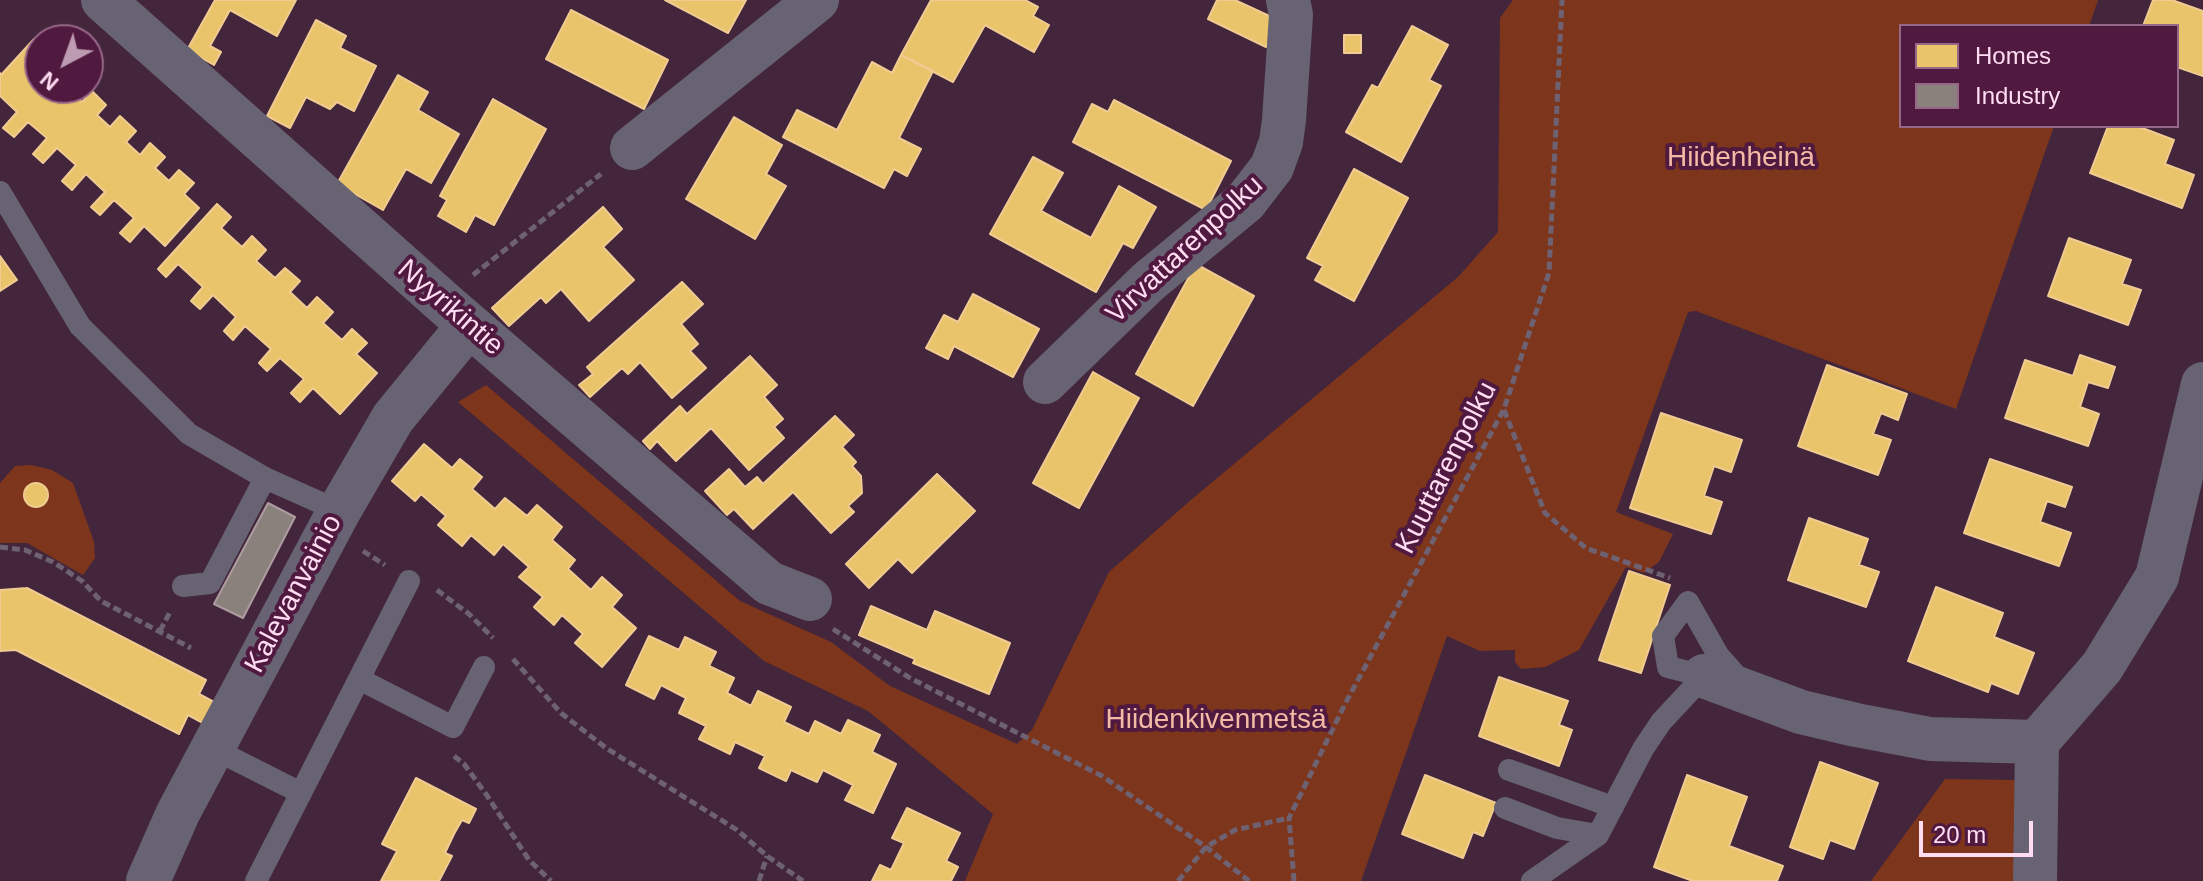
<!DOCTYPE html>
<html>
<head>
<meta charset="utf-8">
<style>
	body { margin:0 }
	#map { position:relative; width:2203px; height:881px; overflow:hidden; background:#43263b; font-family:Arial,sans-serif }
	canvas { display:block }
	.legend { position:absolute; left:1899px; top:24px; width:280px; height:104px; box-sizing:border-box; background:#501940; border:2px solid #966787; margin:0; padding:10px 14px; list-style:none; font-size:24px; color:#ffdcf1 }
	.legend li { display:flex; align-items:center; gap:16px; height:40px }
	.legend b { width:40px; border:2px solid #966787 }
	.north { position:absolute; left:24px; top:24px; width:80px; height:80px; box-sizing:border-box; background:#501940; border:2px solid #966787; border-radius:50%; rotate:221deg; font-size:22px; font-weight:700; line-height:32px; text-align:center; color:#ffdcf1 }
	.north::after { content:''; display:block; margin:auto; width:28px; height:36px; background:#bd9cb1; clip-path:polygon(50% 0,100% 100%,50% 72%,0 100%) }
	.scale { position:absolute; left:1919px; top:821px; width:114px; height:36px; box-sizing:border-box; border:4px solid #ffdcf1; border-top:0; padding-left:10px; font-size:24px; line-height:28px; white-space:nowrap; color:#ffdcf1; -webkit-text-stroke:6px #501940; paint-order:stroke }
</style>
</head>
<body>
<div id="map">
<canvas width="2203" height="881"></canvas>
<ul class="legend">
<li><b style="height:22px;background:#e9c46a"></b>Homes</li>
<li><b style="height:22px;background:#8a817c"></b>Industry</li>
</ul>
<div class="north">N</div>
<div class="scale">20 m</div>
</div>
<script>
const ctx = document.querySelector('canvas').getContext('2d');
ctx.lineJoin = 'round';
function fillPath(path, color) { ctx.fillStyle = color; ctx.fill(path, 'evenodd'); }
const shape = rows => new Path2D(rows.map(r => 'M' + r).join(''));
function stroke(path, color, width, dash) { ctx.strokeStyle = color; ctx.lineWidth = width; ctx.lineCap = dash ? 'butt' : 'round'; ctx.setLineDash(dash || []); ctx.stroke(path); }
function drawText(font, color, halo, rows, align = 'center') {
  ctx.font = font + ' Arial,sans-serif'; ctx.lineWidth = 8; ctx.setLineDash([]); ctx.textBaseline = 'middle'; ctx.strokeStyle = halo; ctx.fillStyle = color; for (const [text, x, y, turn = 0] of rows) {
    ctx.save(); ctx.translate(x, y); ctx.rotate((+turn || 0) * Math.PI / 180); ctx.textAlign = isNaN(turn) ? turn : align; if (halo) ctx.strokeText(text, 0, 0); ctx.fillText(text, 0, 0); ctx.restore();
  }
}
const green = shape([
	[1513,0,2098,0,2089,26,1901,26,1901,126,2054,126,1956,409,1696,311,1688,312,1616,512,1673,534,1659,562,1644,573,1626,567,1579,650,1545,667,1521,669,1515,662,1515,650,1480,651,1447,636,1361,881,965,881,993,814,868,711,764,661,458,402,486,385,740,601,831,642,890,686,1017,744,1032,730,1109,572,1192,499,1458,277,1498,232,1500,18],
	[31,465,52,470,73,483,94,542,95,558,83,575,27,543,0,543,0,483,15,466],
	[1945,779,2019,780,2015,881,1871,881]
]);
const homes = shape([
	[215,0,296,0,277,36,230,10,210,46,221,52,214,65,187,50,215,0],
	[665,0,746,0,728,33,665,0],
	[931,0,1025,0,1038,7,1033,16,1049,25,1034,52,985,25,953,82,901,55,931,0],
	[1217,0,1235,0,1278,20,1266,47,1208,19,1217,0],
	[2153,0,2172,0,2203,11,2203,76,2177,67,2177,26,2143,26,2153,0],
	[571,10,668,60,644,109,546,59,571,10],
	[316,20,346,36,340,48,376,66,354,111,337,102,330,109,306,97,290,128,267,116,316,20],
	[1412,26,1448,45,1429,80,1441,86,1401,162,1346,132,1372,85,1378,88,1412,26],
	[1344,35,1361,35,1361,53,1344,53,1344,35],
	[34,39,40,44,40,88,68,88,82,102,92,91,106,105,97,115,110,127,120,116,136,131,126,142,140,155,150,143,165,157,155,168,169,181,179,170,194,183,184,194,199,208,165,246,144,226,130,242,120,233,134,218,114,200,100,215,91,207,105,192,86,174,72,190,62,181,76,165,57,148,43,163,33,154,47,138,28,122,14,137,3,128,17,112,0,96,0,73,1,75,34,39],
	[901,55,933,71,899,138,921,149,907,176,894,169,884,188,783,137,797,110,837,130,872,62,892,73,901,55],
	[398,75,428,92,418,110,459,134,431,183,406,169,383,210,337,184,398,75],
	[493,99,546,129,494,225,475,215,466,232,438,216,447,200,440,196,493,99],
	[1114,100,1231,161,1206,210,1073,142,1092,104,1108,112,1114,100],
	[734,117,782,145,766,174,786,186,755,239,686,199,734,117],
	[2108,126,2137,126,2174,140,2165,164,2194,175,2182,208,2090,173,2108,126],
	[1033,157,1063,173,1041,211,1091,238,1119,186,1156,207,1133,248,1123,243,1096,292,990,234,1033,157],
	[1354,169,1408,198,1354,301,1315,280,1323,266,1307,258,1354,169],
	[217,204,231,217,221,228,242,247,252,236,266,250,256,261,275,278,285,268,300,281,290,292,307,308,317,297,333,312,323,323,342,340,352,329,367,343,356,354,377,373,340,414,313,388,300,402,291,393,304,379,280,358,267,371,259,363,271,349,245,326,233,340,224,331,236,317,213,295,200,309,191,301,203,287,178,264,166,277,158,269,217,204],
	[603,207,622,229,603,247,634,280,589,321,561,289,546,303,541,297,509,326,492,308,603,207],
	[2069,238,2131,260,2122,284,2141,290,2128,325,2048,296,2069,238],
	[0,256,17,280,0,291,0,256],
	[1196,264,1254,296,1193,406,1136,374,1196,264],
	[682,282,703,304,681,324,698,344,690,351,706,368,672,398,640,362,628,374,622,368,590,397,579,385,593,374,587,367,682,282],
	[973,294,1039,329,1013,377,954,346,948,359,926,348,944,315,958,322,973,294],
	[2080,355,2115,367,2108,388,2088,382,2080,407,2099,414,2088,446,2005,418,2025,360,2073,376,2080,355],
	[750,356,777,385,764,397,783,419,774,427,784,438,749,470,711,428,676,461,657,441,650,449,643,441,680,406,687,414,750,356],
	[1827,365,1907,394,1898,420,1881,413,1873,434,1891,440,1878,475,1798,446,1827,365],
	[1093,372,1139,398,1079,508,1033,483,1093,372],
	[1661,413,1742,440,1731,472,1714,466,1704,496,1722,502,1711,534,1630,508,1661,413],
	[835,416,854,435,842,447,856,462,852,466,861,476,862,493,848,506,854,512,831,533,793,492,753,529,734,509,727,515,705,491,729,469,745,487,757,477,763,484,835,416],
	[424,444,452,468,460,459,482,477,472,489,495,509,505,498,527,516,537,505,562,527,552,540,575,560,568,569,591,590,602,577,622,595,612,607,636,628,602,667,575,643,583,634,562,615,554,625,534,607,543,597,519,577,529,567,503,544,494,555,471,535,462,546,438,525,446,516,421,494,415,501,392,481,424,444],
	[1990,459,2072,487,2065,507,2047,501,2040,522,2071,533,2059,566,1964,533,1990,459],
	[937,474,975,511,912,573,898,559,869,588,846,564,937,474],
	'24 495a12 12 0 1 1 24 0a12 12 0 1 1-24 0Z',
	[1809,518,1868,539,1859,565,1879,572,1866,607,1788,580,1809,518],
	[1629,571,1670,585,1641,673,1599,660,1629,571],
	[1936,587,2003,613,1994,637,2034,653,2018,694,1991,683,1988,692,1908,661,1936,587],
	[27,588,206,680,199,694,214,702,203,723,188,715,179,734,16,650,0,651,0,590,27,588],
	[871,606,927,630,935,611,1010,643,989,694,913,663,915,659,859,635,871,606],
	[649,636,679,650,685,637,716,652,709,666,734,678,727,693,751,706,758,691,791,707,784,722,809,734,815,721,841,734,848,720,880,735,872,752,896,764,873,813,845,800,853,785,823,770,817,782,791,770,786,781,759,768,765,756,735,742,730,754,699,739,706,726,679,713,686,698,661,685,654,699,626,685,649,636],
	[1499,677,1568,701,1559,725,1572,730,1559,766,1479,736,1499,677],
	[1820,762,1878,783,1854,849,1830,840,1823,859,1790,847,1820,762],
	[1425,775,1496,803,1483,836,1473,832,1463,858,1402,834,1425,775],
	[1687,775,1747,797,1729,846,1783,866,1777,881,1693,881,1654,867,1687,775],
	[416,778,476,809,469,823,462,820,454,834,445,853,452,856,439,881,381,881,397,851,382,844,416,778],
	[907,808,960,833,946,861,958,867,951,881,872,881,880,865,891,870,904,843,892,838,907,808]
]);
const industry = shape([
	[268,503,295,517,243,618,214,604,268,503]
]);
const path = shape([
	[473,275,601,174],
	[1504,410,1545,513,1586,548,1670,578],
	[0,547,25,550,53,562,82,581,101,601,191,648],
	[363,551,385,565],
	[437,590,469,614,493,638],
	[833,629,910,678,1102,776,1206,847,1249,881],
	[160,631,170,612],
	[513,659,561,713,606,748,737,830,767,856,803,881],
	[454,756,464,764,486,794,529,860,551,881],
	[759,881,767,856],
	[1178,881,1206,847,1235,830,1289,818],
	[1294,881,1289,818,1345,704,1504,409,1549,273,1562,0]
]);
const lane = shape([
	[0,192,80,326,189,434,265,478,339,511],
	[183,586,210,583,265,478],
	[359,679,453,727,484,667],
	[212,748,301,793],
	[1509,770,1613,807],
	[1505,808,1557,828,1598,835],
	[256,881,409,581],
	[1532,881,1598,835,1643,749,1661,722,1704,676,1668,667,1663,636,1688,602,1718,655,1741,681]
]);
const street = shape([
	[103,0,445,304,769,583,810,599],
	[632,148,817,0],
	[1045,382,1148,282,1245,202,1272,167,1281,142,1284,120,1291,15,1288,0],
	[1704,676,1801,712,1856,725,1930,739,2037,742],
	[148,881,178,813,339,511,393,418,469,325],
	[2035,881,2037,742,2102,667,2157,577,2203,384]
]);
const parkNames = [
	["Hiidenheinä",1741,158],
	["Hiidenkivenmetsä",1216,720]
];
const streetNames = [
	["Virvattarenpolku",1185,250,-43],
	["Nyyrikintie",450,308,41],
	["Kuuttarenpolku",1447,468,-63],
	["Kalevanvainio",294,594,-62]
];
fillPath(green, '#7d351c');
fillPath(homes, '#e9c46a');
stroke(homes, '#f0cb92', 2);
fillPath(industry, '#8a817c');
stroke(industry, '#ad9c9f', 2);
stroke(path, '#6e6272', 5, [8, 4]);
stroke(lane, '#676373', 22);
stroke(street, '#676373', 44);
drawText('28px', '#f3baa5', '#501940', parkNames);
drawText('28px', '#ffdcf1', '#501940', streetNames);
</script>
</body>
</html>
